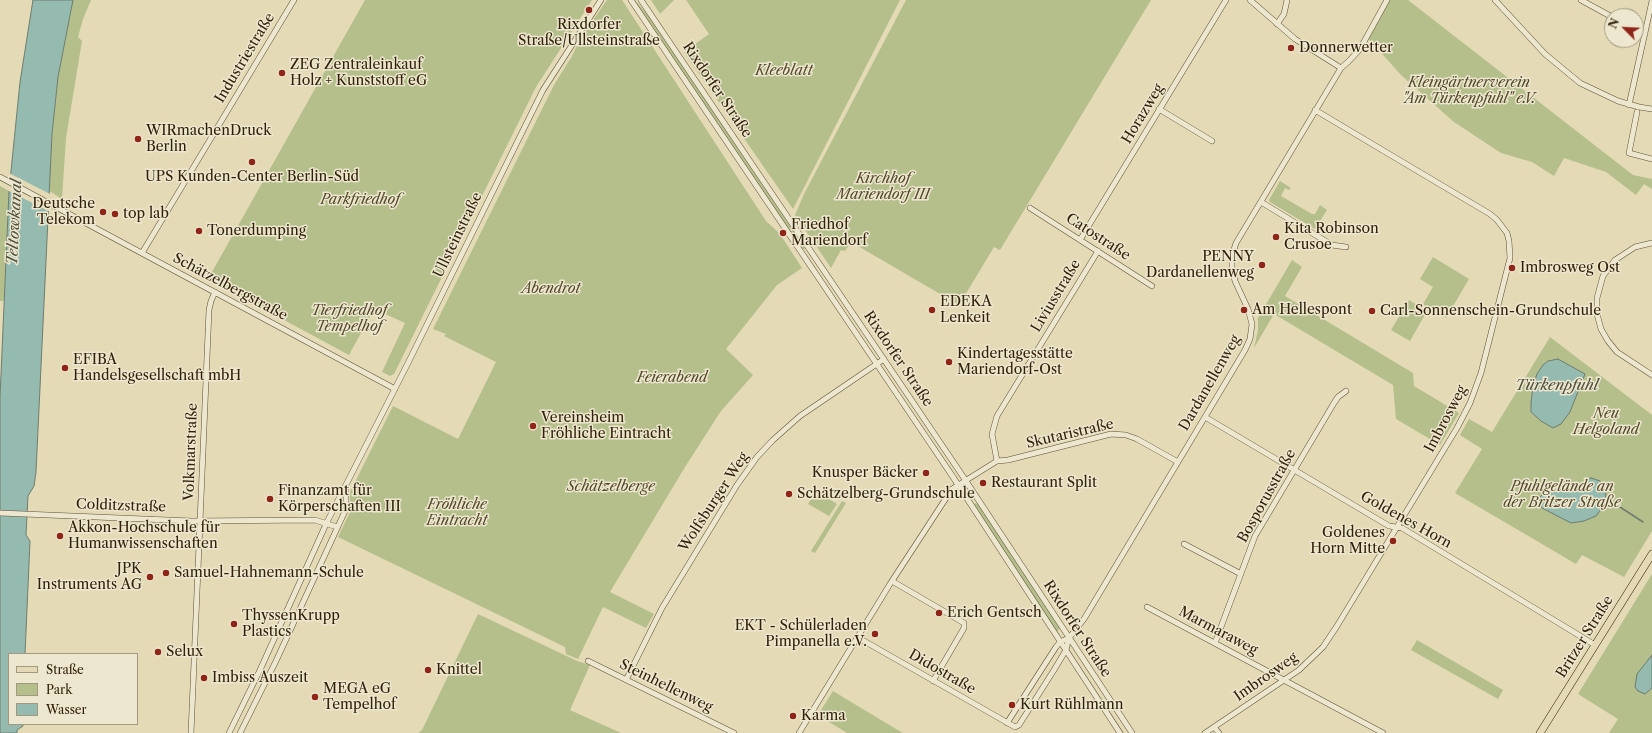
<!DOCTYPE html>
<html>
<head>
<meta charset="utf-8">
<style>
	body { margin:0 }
	#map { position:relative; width:1652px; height:733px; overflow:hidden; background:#e4dab5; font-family:"Libre Caslon Text",serif }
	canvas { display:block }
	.legend { position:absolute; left:8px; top:653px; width:130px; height:72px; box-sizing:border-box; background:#ede7cf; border:1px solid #a39880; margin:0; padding:5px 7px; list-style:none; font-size:12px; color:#33210a }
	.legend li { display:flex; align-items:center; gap:8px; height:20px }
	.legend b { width:20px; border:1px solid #a39880 }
	.north { position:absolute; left:1604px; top:8px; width:40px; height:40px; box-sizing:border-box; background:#ede7cf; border:1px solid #a39880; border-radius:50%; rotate:294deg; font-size:11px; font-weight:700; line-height:16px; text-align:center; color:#33210a }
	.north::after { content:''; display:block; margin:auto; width:14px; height:18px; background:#8f2418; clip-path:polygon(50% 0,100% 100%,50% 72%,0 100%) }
</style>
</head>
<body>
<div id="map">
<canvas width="1652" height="733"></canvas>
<ul class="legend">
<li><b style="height:5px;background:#e4dab5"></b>Straße</li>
<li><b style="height:11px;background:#b5bf8c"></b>Park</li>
<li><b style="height:11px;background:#95bab0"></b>Wasser</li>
</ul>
<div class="north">N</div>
</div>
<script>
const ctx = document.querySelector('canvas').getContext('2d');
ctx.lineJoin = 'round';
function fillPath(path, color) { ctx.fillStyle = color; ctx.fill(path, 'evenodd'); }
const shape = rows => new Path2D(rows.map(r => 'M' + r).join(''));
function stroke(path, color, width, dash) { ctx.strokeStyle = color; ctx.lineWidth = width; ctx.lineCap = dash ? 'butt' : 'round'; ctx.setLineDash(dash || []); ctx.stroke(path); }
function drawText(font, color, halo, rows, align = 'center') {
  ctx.font = font + ' "Libre Caslon Text",serif'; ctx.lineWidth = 3; ctx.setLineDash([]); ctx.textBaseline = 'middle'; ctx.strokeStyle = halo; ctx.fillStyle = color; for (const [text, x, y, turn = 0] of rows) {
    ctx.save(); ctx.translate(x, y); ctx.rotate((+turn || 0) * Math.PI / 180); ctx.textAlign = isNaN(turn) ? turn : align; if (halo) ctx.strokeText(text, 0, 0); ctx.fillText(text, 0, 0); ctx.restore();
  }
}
const green = shape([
	[73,0,91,0,83,19,78,37,82,41,66,138,62,199,48,190,52,134,58,77],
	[365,0,592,0,536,87,394,374,390,376,382,372,405,323,374,309,349,355,208,279],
	[607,0,622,0,766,221,780,234,802,268,777,285,726,349,753,375,721,411,685,467,610,592,654,614,646,628,603,607,578,659,566,654,565,647,338,537,350,512,350,492,393,406,458,439,496,362,444,336,446,334,433,329,554,85,572,56,580,39],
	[633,0,635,0,648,15,805,248,802,250],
	[651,0,674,0,660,14],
	[686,0,900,0,793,209,684,52,709,34],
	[906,0,1151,0,1000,250,994,247,959,305,851,242,845,251,841,250,831,268,795,215,804,194],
	[1387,0,1408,0,1633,175,1652,179,1652,189,1644,184,1636,195,1606,172,1564,158,1554,176,1532,162,1501,153,1454,122,1401,75,1367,37],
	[1280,181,1291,188,1289,190,1285,188,1281,196,1312,214,1315,214,1320,205,1327,210,1315,229,1270,202,1269,200],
	[0,186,9,191,4,301,0,301],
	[1433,257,1469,279,1446,318,1423,304,1433,287,1420,279],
	[1292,260,1302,267,1285,296,1413,373,1414,386,1459,413,1440,445,1396,419,1393,385,1274,314,1254,348,1258,330,1258,318],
	[1409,300,1427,311,1410,341,1391,330],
	[1550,337,1652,415,1652,531,1624,577,1582,555,1576,564,1455,493,1482,449,1460,435,1469,419,1492,432],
	[816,491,837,504,829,516,808,504],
	[842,501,846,503,815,553,811,551],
	[975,503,978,504,1060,628,1056,633,973,506],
	[1652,574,1652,733,1609,733,1618,719,1578,694],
	[478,614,577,661,590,665,570,710,621,733,418,733,422,730],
	[1417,640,1503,690,1498,699,1411,650],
	[833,691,896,729,903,733,847,733,818,715]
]);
const water = shape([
	[33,0,73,0,58,77,52,134,36,472,34,486,28,496,26,535,30,541,25,654,9,654,9,724,23,724,23,726,17,730,17,733,0,733,0,397,9,191,20,82,33,0],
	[1558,359,1585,374,1570,412,1561,424,1553,428,1541,421,1531,412,1531,403,1533,386,1537,374,1543,365,1548,361,1558,359],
	[1591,478,1600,481,1605,487,1606,498,1602,508,1596,516,1584,521,1571,523,1542,508,1538,499,1555,482,1573,482,1579,485,1591,478],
	[1652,655,1652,688,1645,694,1638,691,1635,687,1637,674,1652,655]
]);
const pier = shape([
	[9,173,50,194,50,212,7,190]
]);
const stream = shape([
	[1606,498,1643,522]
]);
const minor = shape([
	[631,0,951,474,1120,733],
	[641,0,960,472,1132,733],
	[1250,0,1295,39,1341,68],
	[1495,0,1545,54,1580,83,1618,101,1639,107,1652,109],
	[1581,0,1612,17],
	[1277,24,1284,14,1287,0],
	[1636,29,1645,34],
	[1629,105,1652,1],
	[1159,109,1212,141],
	[1637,112,1629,153,1652,159],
	[0,177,395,389],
	[1261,202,1332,245,1346,247],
	[1030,208,1152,286],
	[1080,240,1226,0],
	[1652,243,1635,247,1615,260,1603,276,1597,298,1597,314,1601,329,1608,341,1617,352,1652,375],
	[142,253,294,0],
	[1205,417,1389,526,1402,528,1412,534,1595,645],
	[997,461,992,434,997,416,1098,251],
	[0,513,192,521,315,520,337,527],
	[1184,544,1241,574],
	[892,581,964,623,964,628,933,681],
	[1147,607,1383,733],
	[857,637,1015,727,1019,725,1054,670,1066,650,1069,638],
	[1215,643,1255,536,1334,403,1338,397,1346,391],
	[588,661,734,733],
	[626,680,662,608,737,485,757,457,773,440,800,416,884,359],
	[1007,723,1056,647,1060,642,1069,638,1084,619,1245,350,1250,339,1252,324,1248,309,1235,281,1232,268,1232,256,1236,243,1341,68,1349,61,1360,49,1387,0],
	[1214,727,1219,733],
	[191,733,209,310,211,301,215,292],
	[229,733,260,670,327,522,407,365,543,90,601,0],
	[240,733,276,661,346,509,346,487],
	[799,733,890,584,952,489,997,461,1008,460,1111,434,1126,435,1137,439,1178,462],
	[1205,733,1299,670,1323,647,1337,626,1457,428,1470,403,1481,373,1510,258,1509,241,1507,233,1497,220,1490,214,1315,110]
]);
const major = shape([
	[1540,733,1652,554]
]);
const markers = [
	[589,10,4,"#8f2418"],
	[1291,48,4,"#8f2418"],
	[282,73,4,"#8f2418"],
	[138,139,4,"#8f2418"],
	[252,162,4,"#8f2418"],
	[103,212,4,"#8f2418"],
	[115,214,4,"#8f2418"],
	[199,231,4,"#8f2418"],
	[783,233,4,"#8f2418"],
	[1276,237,4,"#8f2418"],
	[1262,265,4,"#8f2418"],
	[1512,268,4,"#8f2418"],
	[932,310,4,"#8f2418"],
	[1244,310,4,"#8f2418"],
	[1372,311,4,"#8f2418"],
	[949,362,4,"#8f2418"],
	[65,368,4,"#8f2418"],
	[533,426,4,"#8f2418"],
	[926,473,4,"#8f2418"],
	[983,483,4,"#8f2418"],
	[789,494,4,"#8f2418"],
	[270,499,4,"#8f2418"],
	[60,536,4,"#8f2418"],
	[1393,541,4,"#8f2418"],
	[166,573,4,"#8f2418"],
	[150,577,4,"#8f2418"],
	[939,613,4,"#8f2418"],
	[234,624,4,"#8f2418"],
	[875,634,4,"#8f2418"],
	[158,652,4,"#8f2418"],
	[428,670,4,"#8f2418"],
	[204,678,4,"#8f2418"],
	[315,697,4,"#8f2418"],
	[1012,705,4,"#8f2418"],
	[793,716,4,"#8f2418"]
];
const poiNames = [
	["Rixdorfer",589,25,"center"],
	["Straße/Ullsteinstraße",589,41,"center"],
	["Donnerwetter",1299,48],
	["ZEG Zentraleinkauf",290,65],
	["Holz + Kunststoff eG",290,81],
	["WIRmachenDruck",146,131],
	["Berlin",146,147],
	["UPS Kunden-Center Berlin-Süd",252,177,"center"],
	["Deutsche",95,204,"right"],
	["Telekom",95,220,"right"],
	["top lab",123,214],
	["Friedhof",791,225],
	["Mariendorf",791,241],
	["Kita Robinson",1284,229],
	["Crusoe",1284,245],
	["Tonerdumping",207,231],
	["PENNY",1254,257,"right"],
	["Dardanellenweg",1254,273,"right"],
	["Imbrosweg Ost",1520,268],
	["EDEKA",940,302],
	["Lenkeit",940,318],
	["Am Hellespont",1252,310],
	["Carl-Sonnenschein-Grundschule",1380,311],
	["Kindertagesstätte",957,354],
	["Mariendorf-Ost",957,370],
	["EFIBA",73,360],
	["Handelsgesellschaft mbH",73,376],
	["Vereinsheim",541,418],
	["Fröhliche Eintracht",541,434],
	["Knusper Bäcker",918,473,"right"],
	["Restaurant Split",991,483],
	["Finanzamt für",278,491],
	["Körperschaften III",278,507],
	["Schätzelberg-Grundschule",797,494],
	["Akkon-Hochschule für",68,528],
	["Humanwissenschaften",68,544],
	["Goldenes",1385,533,"right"],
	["Horn Mitte",1385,549,"right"],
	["JPK",142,569,"right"],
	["Instruments AG",142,585,"right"],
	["Samuel-Hahnemann-Schule",174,573],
	["Erich Gentsch",947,613],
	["ThyssenKrupp",242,616],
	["Plastics",242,632],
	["EKT - Schülerladen",867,626,"right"],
	["Pimpanella e.V.",867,642,"right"],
	["Selux",166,652],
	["Knittel",436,670],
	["Imbiss Auszeit",212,678],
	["MEGA eG",323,689],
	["Tempelhof",323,705],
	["Kurt Rühlmann",1020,705],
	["Karma",801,716]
];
const streetNames = [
	["Industriestraße",245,58,-59],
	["Rixdorfer Straße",717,90,56],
	["Horazweg",1143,114,-59],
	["Ullsteinstraße",458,235,-64],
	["Catostraße",1098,237,33],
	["Schätzelbergstraße",230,287,28],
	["Liviusstraße",1056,296,-59],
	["Rixdorfer Straße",898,359,56],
	["Dardanellenweg",1210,383,-60],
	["Imbrosweg",1446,419,-62],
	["Skutaristraße",1070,434,-13],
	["Volkmarstraße",191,452,-88],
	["Bosporusstraße",1267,496,-61],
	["Wolfsburger Weg",714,502,-57],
	["Colditzstraße",121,506,2],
	["Goldenes Horn",1406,520,29],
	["Rixdorfer Straße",1077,629,57],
	["Marmaraweg",1218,631,28],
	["Britzer Straße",1585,637,-58],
	["Didostraße",942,672,30],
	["Imbrosweg",1266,677,-35],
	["Steinhellenweg",666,686,26]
];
const parkNames = [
	["Kleeblatt",784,71],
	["Kleingärtnerverein",1469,83],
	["\"Am Türkenpfuhl\" e.V.",1469,99],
	["Kirchhof",883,179],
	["Mariendorf III",883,195],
	["Parkfriedhof",360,200],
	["Abendrot",551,289],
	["Tierfriedhof",349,311],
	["Tempelhof",349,327],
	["Feierabend",672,378],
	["Neu",1606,414],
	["Helgoland",1606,430],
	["Schätzelberge",611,487],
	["Pfuhlgelände an",1562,487],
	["der Britzer Straße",1562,503],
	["Fröhliche",457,505],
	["Eintracht",457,521]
];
const waterNames = [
	["Teltowkanal",15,222,-87],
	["Türkenpfuhl",1557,386]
];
fillPath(green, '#b5bf8c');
fillPath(water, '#95bab0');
stroke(water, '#6e7d6e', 1);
fillPath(pier, '#e4dab5');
stroke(stream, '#6e7d6e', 1.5);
stroke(minor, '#5f4f35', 6);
stroke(major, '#33210a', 8);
stroke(minor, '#ede7cf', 5);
stroke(major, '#e4dab5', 7);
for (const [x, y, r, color] of markers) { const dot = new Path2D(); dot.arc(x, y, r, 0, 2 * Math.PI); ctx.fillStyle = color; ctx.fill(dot); stroke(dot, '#ede7cf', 1.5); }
drawText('14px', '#33210a', '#ede7cf', poiNames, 'left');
drawText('14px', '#33210a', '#ede7cf', streetNames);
drawText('italic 14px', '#54482a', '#ede7cf', parkNames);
drawText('italic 15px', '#504f3c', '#ede7cf', waterNames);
</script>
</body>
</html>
